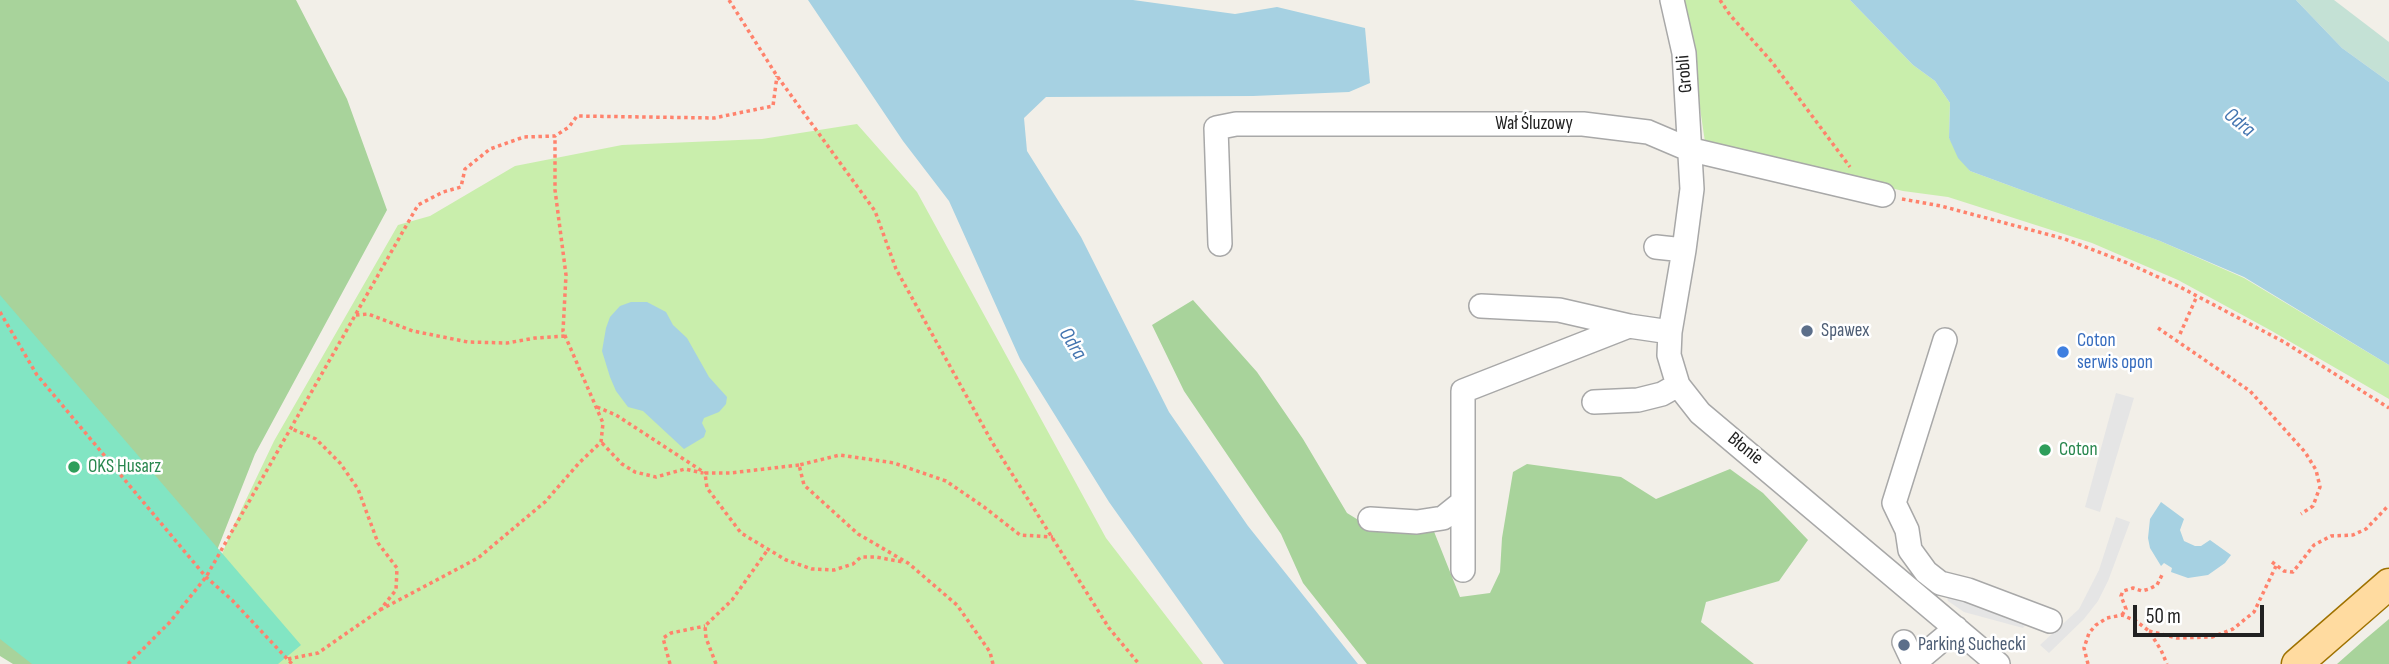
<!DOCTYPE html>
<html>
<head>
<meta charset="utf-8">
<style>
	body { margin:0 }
	#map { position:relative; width:2389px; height:664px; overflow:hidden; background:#f2efe8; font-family:"Sofia Sans Condensed",sans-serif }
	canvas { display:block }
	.scale { position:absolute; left:2133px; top:605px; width:131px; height:32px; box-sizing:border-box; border:4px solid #212121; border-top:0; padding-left:9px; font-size:21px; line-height:24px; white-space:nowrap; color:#212121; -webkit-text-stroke:5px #fff; paint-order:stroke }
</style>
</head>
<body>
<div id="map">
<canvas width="2389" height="664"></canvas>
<div class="scale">50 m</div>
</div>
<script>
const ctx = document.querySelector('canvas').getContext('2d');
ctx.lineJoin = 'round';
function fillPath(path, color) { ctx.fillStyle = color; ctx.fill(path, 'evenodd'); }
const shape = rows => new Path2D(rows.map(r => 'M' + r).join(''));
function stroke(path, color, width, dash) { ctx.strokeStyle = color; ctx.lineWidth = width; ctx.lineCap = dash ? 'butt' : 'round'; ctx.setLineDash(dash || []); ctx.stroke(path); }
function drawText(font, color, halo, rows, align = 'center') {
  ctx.font = font + ' "Sofia Sans Condensed",sans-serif'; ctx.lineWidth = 5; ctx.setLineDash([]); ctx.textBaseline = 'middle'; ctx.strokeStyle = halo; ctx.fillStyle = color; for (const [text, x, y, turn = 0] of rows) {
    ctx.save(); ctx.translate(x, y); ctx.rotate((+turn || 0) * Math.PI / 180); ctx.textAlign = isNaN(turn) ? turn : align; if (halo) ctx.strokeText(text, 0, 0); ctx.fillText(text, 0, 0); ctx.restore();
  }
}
const grass = shape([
	[1684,0,1850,0,1913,65,1935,81,1950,103,1949,138,1970,171,2160,241,2244,278,2389,365,2389,399,2270,330,2178,280,2092,243,1948,197,1903,191,1705,142],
	[857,124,917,192,1106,538,1203,664,142,664,210,584,233,527,274,441,398,225,430,216,515,166,622,145,762,139]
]);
const forest = shape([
	[0,0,296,0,347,99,387,210,255,454,212,563,138,664,13,664,0,656],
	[1193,300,1257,372,1303,439,1347,513,1373,529,1433,529,1460,597,1490,593,1500,572,1502,538,1513,472,1527,464,1621,477,1656,499,1730,469,1763,493,1808,540,1779,581,1706,602,1701,622,1754,664,1367,664,1303,583,1281,534,1184,391,1152,325],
	[2389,619,2389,664,2337,664,2363,641]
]);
const wetland = shape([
	[2296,0,2334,0,2389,42,2389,82,2342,48]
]);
const pitch = shape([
	[0,295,301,645,278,664,32,664,0,639]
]);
const parking = shape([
	[2116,393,2134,398,2100,512,2085,507],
	[2116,517,2130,522,2108,581,2098,601,2084,619,2049,653,2040,645,2079,609,2099,570],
	[1946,592,2029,620,2023,628,1964,612,1948,601]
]);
const water = shape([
	[808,0,1133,0,1235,14,1277,7,1365,28,1370,83,1349,92,1253,96,1046,97,1024,118,1027,151,1081,237,1169,412,1248,526,1358,664,1224,664,1109,502,1020,359,949,201,903,141],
	[1850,0,2296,0,2342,48,2389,82,2389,365,2244,277,2160,241,1970,171,1958,158,1949,138,1950,103,1935,81,1913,65],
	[631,302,647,302,666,312,673,325,687,338,709,377,727,397,726,404,719,412,704,418,702,423,706,431,704,437,684,449,643,411,628,407,616,391,610,377,602,351,606,328,610,317,620,306],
	[2161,502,2184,519,2180,530,2184,541,2195,546,2201,546,2210,540,2231,555,2225,563,2208,575,2188,578,2171,572,2172,568,2164,563,2161,566,2150,548,2148,538,2150,519]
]);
const path = shape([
	[729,0,777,76,875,211,896,269,992,442,1109,628,1139,664],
	[1720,0,1730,15,1772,62,1850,167],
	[1902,199,1941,206,2065,239,2125,262,2180,287,2284,342,2389,408],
	[0,312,37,375,206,577,232,600,292,664],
	[356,315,368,314,413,331,468,342,507,343,535,338,566,336],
	[2158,328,2250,391,2305,452,2316,470,2320,487,2313,506,2301,514],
	[2180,334,2197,296],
	[597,407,616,415,705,473],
	[602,443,622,464,635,472,656,477,685,469,703,473],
	[799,465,730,473,705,473,707,488,741,533,786,560,812,569,834,570,853,564,861,557,876,557,903,562],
	[2272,562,2284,571,2293,572,2314,545,2331,536,2353,535,2366,529,2389,505],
	[380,610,478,558,545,502,579,463,601,442,603,423,563,331,566,275,555,190,555,136],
	[2122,615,2126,609,2121,596,2123,591,2133,588,2142,591,2149,589,2157,585,2162,575],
	[2149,631,2177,638,2212,637,2233,629,2254,612,2276,566],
	[288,659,318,653,380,610,396,590,397,568,378,543,358,489,340,463,316,439,292,429],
	[128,664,170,622,206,577,418,205,443,192,461,187,465,169,490,149,524,137,555,136,569,127,577,116,714,118,773,106,777,76],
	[670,664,663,638,671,633,705,626],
	[716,664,706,638,705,626,732,600,769,548],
	[993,664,990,652,957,605,908,563,858,534,804,485,799,465,840,455,894,463,946,481,984,507,1020,535,1053,537],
	[2088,664,2084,648,2089,633,2096,625,2107,618,2122,615,2136,621,2149,631,2161,650,2167,664]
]);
const minor = shape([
	[1672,0,1684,53,1692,189,1684,250,1670,332,1669,355,1678,385,1700,413,1998,664],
	[1220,244,1216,128,1236,124,1583,124,1648,132,1688,149,1883,195],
	[1656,247,1684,250],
	[1481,306,1559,310,1629,326],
	[1945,340,1894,503,1907,530,1910,550,1926,572,1940,583,1968,590,2050,621],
	[1594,402,1638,400,1662,394,1678,385],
	[1370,519,1417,522,1443,518,1463,502],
	[1463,570,1463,391,1629,326,1670,332],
	[1904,642,1914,663],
	[1913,664,1956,628]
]);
const major = shape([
	[2297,664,2389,584]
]);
const markers = [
	[1807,331,7,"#5c6f8a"],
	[2063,352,7,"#3f7fe0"],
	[2045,450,7,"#2e9e5b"],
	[74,467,7,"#2e9e5b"],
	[1904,645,7,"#5c6f8a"]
];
const streetNames = [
	["Grobli",1685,74,-95],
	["Wał Śluzowy",1534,124],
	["Błonie",1745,449,39]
];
const serviceNames = [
	["Spawex",1821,331],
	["Parking Suchecki",1918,645]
];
const shopNames = [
	["Coton",2077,341],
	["serwis opon",2077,363]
];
const leisureNames = [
	["Coton",2059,450],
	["OKS Husarz",88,467]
];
const waterNames = [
	["Odra",2239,123,39],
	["Odra",1072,344,58]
];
fillPath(grass, '#c9eeac');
fillPath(forest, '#a8d39b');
fillPath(wetland, '#c4e1d5');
fillPath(pitch, '#82e5c3');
fillPath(parking, '#e5e5e5');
fillPath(water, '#a6d1e2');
stroke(minor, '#a8a8a8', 26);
stroke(major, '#9f7200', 33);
stroke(path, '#ff826c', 3.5, [3.5, 3.5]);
stroke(minor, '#fff', 23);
stroke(major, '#ffdba0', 30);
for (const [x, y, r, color] of markers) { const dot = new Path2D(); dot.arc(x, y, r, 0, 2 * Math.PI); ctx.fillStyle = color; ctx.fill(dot); stroke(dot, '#fff', 2.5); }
drawText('19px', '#212121', '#fff', streetNames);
drawText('19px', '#4e5e75', '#fff', serviceNames, 'left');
drawText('19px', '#366cbe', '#fff', shopNames, 'left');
drawText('19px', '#27864d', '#fff', leisureNames, 'left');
drawText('italic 21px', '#4475b0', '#fff', waterNames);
</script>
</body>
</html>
